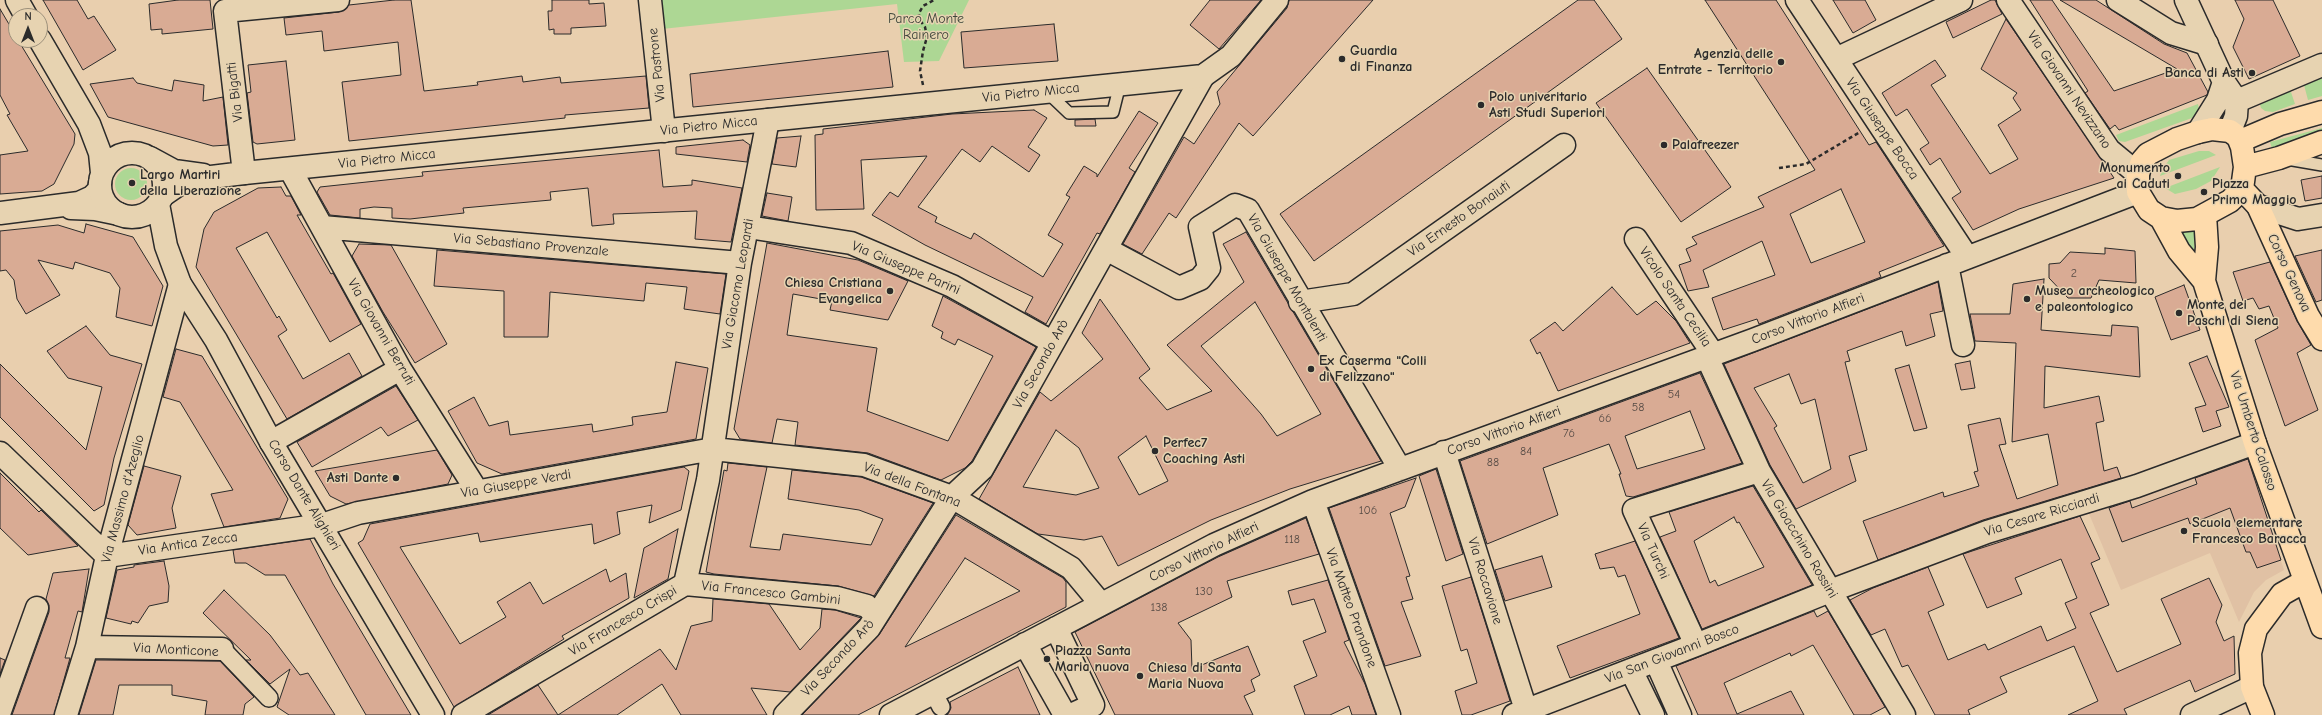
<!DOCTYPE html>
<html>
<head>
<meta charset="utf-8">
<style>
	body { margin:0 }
	#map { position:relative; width:2322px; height:715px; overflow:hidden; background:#e9cfae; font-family:"Comic Neue",sans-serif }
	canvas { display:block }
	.north { position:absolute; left:8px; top:8px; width:40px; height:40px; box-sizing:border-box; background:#e7d3b1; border:1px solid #9c907b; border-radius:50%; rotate:0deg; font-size:11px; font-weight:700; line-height:16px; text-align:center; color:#2b2b2b }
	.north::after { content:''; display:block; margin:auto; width:14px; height:18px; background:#2b2b2b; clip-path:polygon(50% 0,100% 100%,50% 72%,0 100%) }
</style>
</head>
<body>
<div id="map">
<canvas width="2322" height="715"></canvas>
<div class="north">N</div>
</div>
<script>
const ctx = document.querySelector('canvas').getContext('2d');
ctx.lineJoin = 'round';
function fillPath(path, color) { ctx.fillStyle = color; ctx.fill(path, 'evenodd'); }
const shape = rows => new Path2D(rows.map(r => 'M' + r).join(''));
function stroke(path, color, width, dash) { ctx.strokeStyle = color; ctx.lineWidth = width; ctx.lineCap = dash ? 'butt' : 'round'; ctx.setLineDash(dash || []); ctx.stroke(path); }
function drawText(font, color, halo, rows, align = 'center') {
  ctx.font = font + ' "Comic Neue",sans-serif'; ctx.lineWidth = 3; ctx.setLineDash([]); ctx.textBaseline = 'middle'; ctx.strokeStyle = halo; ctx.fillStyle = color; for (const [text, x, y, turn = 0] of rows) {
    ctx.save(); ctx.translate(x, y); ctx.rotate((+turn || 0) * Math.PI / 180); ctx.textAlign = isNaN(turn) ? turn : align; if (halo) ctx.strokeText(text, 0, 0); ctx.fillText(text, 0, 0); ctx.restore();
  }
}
const built = shape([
	[2248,457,2284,570,2266,580,2254,592,2239,622,2210,553,2121,590,2087,509]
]);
const green = shape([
	[660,0,969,0,939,61,904,62,897,4,662,29],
	[2322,78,2322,96,2308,100,2304,85],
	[2290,89,2295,104,2273,112,2265,111,2261,108,2259,101],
	[2198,104,2199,109,2192,118,2125,142,2119,141,2116,135],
	[2322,128,2322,132,2273,152,2270,142],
	[2199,151,2209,151,2216,155,2160,176,2163,168,2169,160],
	[2220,167,2211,181,2196,189,2175,194,2165,188],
	'115 184a16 16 0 1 1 32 0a16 16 0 1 1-32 0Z',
	[2194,224,2195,266,2179,226]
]);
const building = shape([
	[43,0,77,0,88,19,94,16,116,50,83,70,43,0],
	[178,0,210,0,213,29,162,34,162,29,151,30,149,4,178,0],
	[394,0,411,0,424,91,478,85,477,82,522,76,523,82,560,77,561,83,646,76,649,108,565,115,565,118,349,141,342,82,401,75,398,42,324,51,322,31,286,35,284,18,339,12,349,5,394,0],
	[552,0,589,0,589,4,604,3,606,26,571,28,571,34,554,34,554,29,549,30,548,11,552,11,552,0],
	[1210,0,1261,0,1219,49,1190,25,1210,0],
	[1289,0,1373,0,1253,136,1239,123,1176,218,1169,213,1142,254,1123,244,1184,137,1194,144,1220,104,1217,92,1287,8,1289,0],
	[1578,0,1594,0,1622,39,1314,261,1280,214,1578,0],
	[1705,0,1776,0,1869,145,1876,142,1944,246,1879,272,1881,277,1759,324,1757,319,1723,330,1712,298,1775,275,1762,241,1703,270,1709,287,1688,291,1679,265,1691,261,1686,249,1697,244,1692,237,1764,207,1758,197,1815,170,1705,0],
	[1841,189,1865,242,1811,263,1790,214,1841,189],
	[1833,0,1865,0,1876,20,1853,33,1833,0],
	[1991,0,1995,0,2002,14,1953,38,1946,22,1991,0],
	[2030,0,2052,0,2114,91,2177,69,2060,0,2096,0,2164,44,2187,53,2208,92,2207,95,2119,130,2115,125,2110,129,2085,93,2088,91,2030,0],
	[2235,0,2273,0,2300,56,2249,79,2233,47,2244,19,2235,0],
	[0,9,16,36,16,40,18,40,75,134,74,144,54,184,42,191,0,194,0,155,28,151,7,115,10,114,0,95,0,9],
	[2006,19,2114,178,2019,209,1973,230,1952,198,1961,192,1940,158,1930,165,1920,149,1929,143,1907,109,1896,116,1882,93,1935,60,1946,76,1931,85,1990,174,2018,159,1998,125,2021,110,2013,98,2017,93,1981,69,2006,19],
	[1054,24,1058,61,964,68,961,32,1054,24],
	[888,51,893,87,693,107,690,74,888,51],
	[286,61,295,140,257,144,253,142,247,93,251,92,248,65,286,61],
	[1647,68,1731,187,1681,222,1596,103,1647,68],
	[133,78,137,83,172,91,174,80,204,85,203,101,223,97,228,145,213,146,108,117,90,84,133,78],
	[1034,110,1047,118,1028,147,1040,155,1029,172,992,146,980,162,962,149,918,207,937,217,935,222,971,239,974,233,1043,277,1063,244,1048,235,1070,197,1066,195,1084,166,1097,174,1097,177,1139,111,1158,123,1129,168,1135,172,1100,234,1097,233,1046,324,1025,312,1033,297,925,245,872,215,890,192,898,197,927,156,861,160,864,209,816,210,815,135,823,134,823,129,952,114,1034,110],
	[1095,119,1096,126,1075,126,1075,120,1095,119],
	[801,136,796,167,772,164,777,138,801,136],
	[743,140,750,145,747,162,676,154,676,147,743,140],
	[659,150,663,187,692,185,692,180,742,188,731,242,695,239,697,211,613,214,614,224,592,226,588,188,550,192,551,200,463,208,464,213,410,219,392,218,392,208,374,207,360,209,360,218,330,215,317,192,320,187,423,176,422,172,659,150],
	[2322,176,2322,198,2305,201,2301,180,2322,176],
	[281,187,286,196,291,196,301,215,297,215,331,274,333,273,361,324,330,342,267,232,236,248,277,318,279,316,287,330,278,336,303,379,349,353,362,376,287,419,196,267,204,229,214,212,258,188,281,187],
	[767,193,792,197,788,221,762,216,767,193],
	[86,224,133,237,163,286,152,326,116,317,120,288,110,273,75,262,73,269,38,260,60,295,26,314,17,299,14,280,6,270,0,271,0,231,58,225,84,233,86,224],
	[1246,232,1381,461,1290,489,1211,520,1118,566,1102,536,1084,540,1038,534,979,499,1040,392,1051,401,1103,359,1082,333,1100,299,1150,369,1139,378,1167,410,1212,391,1167,345,1244,282,1223,244,1246,232],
	[1255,302,1321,414,1277,436,1261,414,1201,346,1255,302],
	[1056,430,1079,448,1099,488,1076,495,1023,487,1056,430],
	[1146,436,1168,481,1139,495,1118,457,1146,436],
	[767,243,858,260,908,281,888,320,830,310,832,301,793,294,787,335,877,348,867,411,948,441,993,356,958,339,955,345,941,338,943,332,932,326,943,296,1036,347,972,461,965,468,941,480,868,453,795,445,798,422,777,419,772,443,740,439,734,429,767,243],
	[359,244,391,245,447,344,415,363,383,312,352,256,359,244],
	[2105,248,2135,251,2136,283,2099,280,2091,298,2068,298,2049,278,2049,264,2060,263,2070,252,2105,254,2105,248],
	[437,250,726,274,720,314,684,309,687,287,646,283,644,301,550,292,548,337,504,337,504,291,434,286,437,250],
	[2322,250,2322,300,2316,302,2295,256,2322,250],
	[2270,262,2297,321,2311,345,2297,353,2318,410,2285,426,2255,340,2278,328,2269,306,2259,309,2253,298,2243,301,2233,272,2270,262],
	[2044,279,2041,330,2111,336,2112,325,2138,327,2140,377,2045,366,2044,408,2099,396,2104,421,2096,423,2104,471,2117,467,2121,478,1983,520,1878,560,1863,521,1943,492,1944,497,1979,486,1974,472,1978,471,1968,425,2000,418,2006,444,1999,445,2017,499,2058,485,2048,434,2012,442,2016,343,1975,341,1970,314,2010,314,2013,284,2044,279],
	[1938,282,1943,311,1930,314,1935,336,1906,346,1902,331,1847,351,1850,361,1845,362,1867,450,1849,456,1856,481,1796,509,1770,465,1724,364,1938,282],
	[1789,374,1801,404,1815,399,1831,469,1803,483,1774,428,1777,426,1754,388,1789,374],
	[2184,285,2200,330,2171,340,2155,297,2184,285],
	[1612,287,1637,315,1656,301,1676,321,1690,343,1558,391,1540,352,1537,354,1530,340,1555,322,1563,331,1612,287],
	[86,326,110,355,142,364,114,458,104,505,94,511,0,417,0,364,86,450,102,387,68,378,47,351,86,326],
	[176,349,202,356,288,499,280,518,224,527,211,494,233,490,180,402,163,397,176,349],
	[2207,356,2229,407,2216,411,2221,426,2203,432,2195,408,2206,405,2189,363,2207,356],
	[1970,361,1975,388,1961,390,1955,364,1970,361],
	[676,362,708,368,696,439,502,474,477,463,448,411,474,397,489,426,508,421,510,435,592,424,593,432,633,425,632,417,667,412,676,362],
	[1909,365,1927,428,1914,431,1895,369,1909,365],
	[1700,373,1742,463,1633,497,1626,496,1619,474,1621,474,1609,444,1543,468,1558,515,1487,544,1460,461,1700,373],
	[1690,411,1705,449,1637,469,1625,436,1690,411],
	[396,386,418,420,388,436,381,427,312,467,297,442,396,386],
	[437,450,452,475,448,484,346,504,330,496,315,471,437,450],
	[2248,459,2281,560,2257,568,2250,552,2246,552,2230,508,2190,524,2188,518,2122,542,2109,508,2130,501,2132,508,2197,484,2195,478,2248,459],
	[728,463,767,467,750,547,780,550,783,534,871,545,883,519,859,510,788,499,792,470,861,477,933,503,874,596,838,586,714,574,706,572,724,470,727,471,728,463],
	[144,466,181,476,172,508,176,528,137,535,128,525,144,466],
	[684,467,689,471,681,510,649,523,652,505,617,512,620,534,594,544,592,524,480,542,478,533,400,547,460,644,506,617,497,602,530,582,543,604,606,569,610,582,626,573,629,598,562,636,564,639,454,707,358,543,363,540,370,524,684,467],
	[1436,469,1463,554,1446,561,1419,476,1436,469],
	[0,473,39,512,41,510,78,546,28,555,0,528,0,473],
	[1416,478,1405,507,1390,513,1410,576,1406,577,1413,599,1401,602,1421,656,1385,666,1329,508,1416,478],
	[1753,486,1812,585,1702,629,1660,537,1676,531,1669,512,1753,486],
	[1734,517,1737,523,1739,522,1764,567,1718,586,1715,580,1710,583,1694,541,1734,517],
	[956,515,1063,578,1066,582,1066,607,858,715,802,715,879,635,956,515],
	[965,558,1020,591,905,647,965,558],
	[2080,516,2100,559,2091,563,2109,605,2090,613,2117,672,2181,644,2161,599,2209,578,2222,605,2216,622,2224,641,2234,636,2235,674,2195,692,2190,680,2124,709,2127,715,2068,715,2098,701,2074,646,2000,677,2007,692,1968,710,1970,715,1935,715,1908,665,1902,667,1885,629,1871,635,1850,600,1873,588,1928,567,1944,605,1928,612,1948,660,1985,644,1988,650,2041,626,2047,641,2076,628,2065,603,2077,598,2061,559,2015,578,2022,594,1987,608,1963,554,2080,516],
	[1306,518,1319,554,1227,581,1232,597,1178,623,1191,640,1192,669,1248,646,1260,675,1251,680,1255,691,1244,696,1253,715,1115,715,1075,632,1218,557,1306,518],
	[678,529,668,579,634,598,644,548,678,529],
	[310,539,333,584,411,715,366,715,285,575,265,575,246,563,235,563,233,550,310,539],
	[1635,541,1679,638,1570,678,1557,646,1640,614,1625,575,1618,577,1614,567,1600,569,1595,554,1635,541],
	[1542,556,1552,587,1505,601,1495,570,1542,556],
	[164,561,169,586,168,602,149,606,138,623,132,621,131,624,106,618,117,570,134,567,134,565,164,561],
	[89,569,82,612,78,611,65,658,70,658,54,715,12,715,49,612,49,605,46,599,53,573,89,569],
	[1471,577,1510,701,1471,715,1462,715,1455,691,1477,683,1467,649,1461,651,1442,586,1471,577],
	[1328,580,1349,640,1344,642,1365,684,1376,715,1352,715,1349,706,1330,715,1305,715,1294,686,1317,676,1303,641,1326,632,1314,599,1292,605,1288,591,1328,580],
	[224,590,270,635,300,675,308,673,335,715,289,715,277,707,290,669,270,684,246,660,251,660,203,613,224,590],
	[713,599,769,604,800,650,820,628,822,609,835,610,861,618,790,692,751,688,767,715,681,715,662,684,617,715,558,715,660,649,676,670,691,626,712,621,713,599],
	[1814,611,1817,617,1828,611,1885,707,1870,715,1854,715,1813,645,1791,656,1790,653,1724,683,1737,714,1791,691,1804,715,1698,715,1676,666,1814,611],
	[0,658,5,660,0,674,0,658],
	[96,660,220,661,254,697,245,704,243,715,205,715,207,701,172,695,172,685,119,685,113,715,79,715,96,660],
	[1018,667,1040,715,947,715,951,708,950,702,1018,667],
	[538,685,558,715,488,715,538,685]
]);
const path = shape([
	[923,85,920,71,923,51,927,37,925,27,919,19,919,13,923,6,934,0],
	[1779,168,1806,164,1860,132]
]);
const service = shape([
	[1047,92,1069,113,1113,112,1120,84],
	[2287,159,2322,165]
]);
const pedestrian = shape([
	[222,649,269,698],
	[933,692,941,707]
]);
const minor = shape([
	[650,0,664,131],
	[1797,0,1967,257],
	[2008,0,2109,150,2138,174],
	[2118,0,2171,33,2207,44],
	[1836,59,1961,0],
	[2237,101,2322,65],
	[150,158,174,171,203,175],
	[290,169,400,369,477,491],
	[162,196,178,185,195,179,244,173,225,11,338,0],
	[2258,206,2298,219,2322,215],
	[71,208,95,209,119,214],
	[0,213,79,203,92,197,99,190,100,183],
	[322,227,740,263],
	[748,227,851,243,952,286,1052,342],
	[1636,239,1713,354],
	[1106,249,1179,288,1200,279,1209,268,1200,227,1235,205,1248,210,1400,469],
	[1947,265,1963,345],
	[1300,302,1353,294,1564,145],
	[1707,357,1759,471,1904,715],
	[271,442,400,369],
	[1444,452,1526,710],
	[0,453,107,556,322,525,358,513,713,449,864,465,952,497,1071,568,1101,604],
	[1313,501,1389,715],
	[685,584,837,598,867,606,876,616],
	[1056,628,1093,705,1071,715],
	[1025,644,1065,715],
	[1696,645,1634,510,1759,471],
	[87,647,222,649],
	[1656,661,1680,715],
	[1631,670,1653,715],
	[0,711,37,608],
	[66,715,87,647,107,556,180,284],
	[463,715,685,584,708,480,740,263,768,120],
	[785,715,869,628,952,497,982,469,1203,76],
	[891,715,1214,545,1313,501,1753,340,2138,192],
	[1514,715,1696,645,1830,591,1987,532,2137,486,2255,443]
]);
const tertiary = shape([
	[17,0,26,16],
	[2186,0,2224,82,2237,101,2236,116,2230,131],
	[40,40,89,124,100,153,102,173],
	[2198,132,2218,100,2224,82],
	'100 185a32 32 0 1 1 64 0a32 32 0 1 1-64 0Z',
	[244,173,1203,76,1231,56,1277,0],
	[158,204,166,246,180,284,216,340,271,442,433,715],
	[2192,715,2252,687]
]);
const primary = shape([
	[2212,129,2230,131,2238,137,2242,147,2245,167,2242,189,2230,201,2197,219,2177,221,2161,218,2149,210,2138,192,2138,174,2142,161,2148,154,2177,139,2198,132,2212,129],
	[2240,141,2280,124,2322,112],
	[2245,167,2279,158,2322,142],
	[2242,189,2258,206,2308,316,2322,339],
	[2205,215,2207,247,2204,281,2255,443,2322,627],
	[2161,218,2179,251,2204,281],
	[2263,715,2252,687,2250,653,2256,629,2282,594,2305,581]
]);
const markers = [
	[1342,59,4,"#2b2b2b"],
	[1781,62,4,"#2b2b2b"],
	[2252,73,4,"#2b2b2b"],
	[1481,105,4,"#2b2b2b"],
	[1664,145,4,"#2b2b2b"],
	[2178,176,4,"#2b2b2b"],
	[132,183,4,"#2b2b2b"],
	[2204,192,4,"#2b2b2b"],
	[890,291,4,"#2b2b2b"],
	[2027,299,4,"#2b2b2b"],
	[2179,313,4,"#2b2b2b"],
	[1311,369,4,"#2b2b2b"],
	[1155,451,4,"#2b2b2b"],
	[396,478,4,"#2b2b2b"],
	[2184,531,4,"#2b2b2b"],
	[1047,659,4,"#2b2b2b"],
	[1140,676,4,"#2b2b2b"]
];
const numberNames = [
	["2",2074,274],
	["54",1674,395],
	["58",1638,408],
	["66",1605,419],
	["76",1569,434],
	["84",1526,452],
	["88",1493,463],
	["106",1368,511],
	["118",1292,540],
	["130",1204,592],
	["138",1159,608]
];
const parkNames = [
	["Parco Monte",926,19],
	["Rainero",926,35]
];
const poiNames = [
	["Guardia",1350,51],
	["di Finanza",1350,67],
	["Agenzia delle",1773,54,"right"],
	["Entrate - Territorio",1773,70,"right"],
	["Banca di Asti",2244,73,"right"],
	["Polo univeritario",1489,97],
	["Asti Studi Superiori",1489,113],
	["Palafreezer",1672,145],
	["Monumento",2170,168,"right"],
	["ai Caduti",2170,184,"right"],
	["Largo Martiri",140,175],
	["della Liberazione",140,191],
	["Piazza",2212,184],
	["Primo Maggio",2212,200],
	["Chiesa Cristiana",882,283,"right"],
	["Evangelica",882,299,"right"],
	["Museo archeologico",2035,291],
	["e paleontologico",2035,307],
	["Monte dei",2187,305],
	["Paschi di Siena",2187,321],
	["Ex Caserma \"Colli",1319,361],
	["di Felizzano\"",1319,377],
	["Perfec7",1163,443],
	["Coaching Asti",1163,459],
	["Asti Dante",388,478,"right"],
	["Scuola elementare",2192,523],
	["Francesco Baracca",2192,539],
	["Piazza Santa",1055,651],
	["Maria nuova",1055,667],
	["Chiesa di Santa",1148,668],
	["Maria Nuova",1148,684]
];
const streetNames = [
	["Via Pastrone",657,65,-96],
	["Via Giovanni Nevizzano",2069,90,56],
	["Via Bigatti",235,92,-97],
	["Via Pietro Micca",1031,93,-6],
	["Via Pietro Micca",709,126,-6],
	["Via Giuseppe Bocca",1882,129,56],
	["Via Pietro Micca",387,159,-6],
	["Via Ernesto Bonaiuti",1459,219,-35],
	["Via Sebastiano Provenzale",531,245,5],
	["Via Giuseppe Parini",906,268,23],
	["Corso Genova",2289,273,65],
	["Via Giuseppe Montalenti",1287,278,60],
	["Via Giacomo Leopardi",738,284,-80],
	["Vicolo Santa Cecilia",1675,297,56],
	["Corso Vittorio Alfieri",1808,319,-21],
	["Via Giovanni Berruti",381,332,60],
	["Via Secondo Arò",1041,364,-61],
	["Corso Vittorio Alfieri",1504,431,-20],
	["Via Umberto Calosso",2253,431,72],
	["Via Giuseppe Verdi",516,484,-10],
	["Via della Fontana",912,485,21],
	["Corso Dante Alighieri",304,495,59],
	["Via Massimo d'Azeglio",123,499,-75],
	["Via Cesare Ricciardi",2042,515,-17],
	["Via Gioacchino Rossini",1799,539,59],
	["Via Antica Zecca",188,544,-8],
	["Via Turchi",1653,551,66],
	["Corso Vittorio Alfieri",1204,552,-26],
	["Via Roccavione",1485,581,73],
	["Via Francesco Gambini",771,593,6],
	["Via Matteo Prandone",1351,608,70],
	["Via Francesco Crispi",623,621,-31],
	["Via Monticone",176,650,3],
	["Via San Giovanni Bosco",1672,654,-21],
	["Via Secondo Arò",838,658,-47]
];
fillPath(built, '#e0c1a4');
fillPath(green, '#add794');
fillPath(building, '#d9ab94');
stroke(building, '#2b2b2b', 1);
stroke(service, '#2b2b2b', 14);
stroke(pedestrian, '#2b2b2b', 20);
stroke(minor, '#2b2b2b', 25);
stroke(tertiary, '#2b2b2b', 25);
stroke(primary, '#2b2b2b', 25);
stroke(path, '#2b2b2b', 2.5, [4, 3]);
stroke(service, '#e7d3b1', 11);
stroke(pedestrian, '#e7d3b1', 17);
stroke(minor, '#e7d3b1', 22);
stroke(tertiary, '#e7d3b1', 22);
stroke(primary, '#fedbac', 22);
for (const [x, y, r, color] of markers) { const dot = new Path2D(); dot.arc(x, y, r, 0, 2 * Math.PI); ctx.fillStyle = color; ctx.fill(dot); stroke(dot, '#e7d3b1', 1.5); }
drawText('12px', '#564b45', null, numberNames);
drawText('14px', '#3e453b', '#e7d3b1', parkNames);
drawText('bold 14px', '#2b2b2b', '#e7d3b1', poiNames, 'left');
drawText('14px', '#2b2b2b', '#e7d3b1', streetNames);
</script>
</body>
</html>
